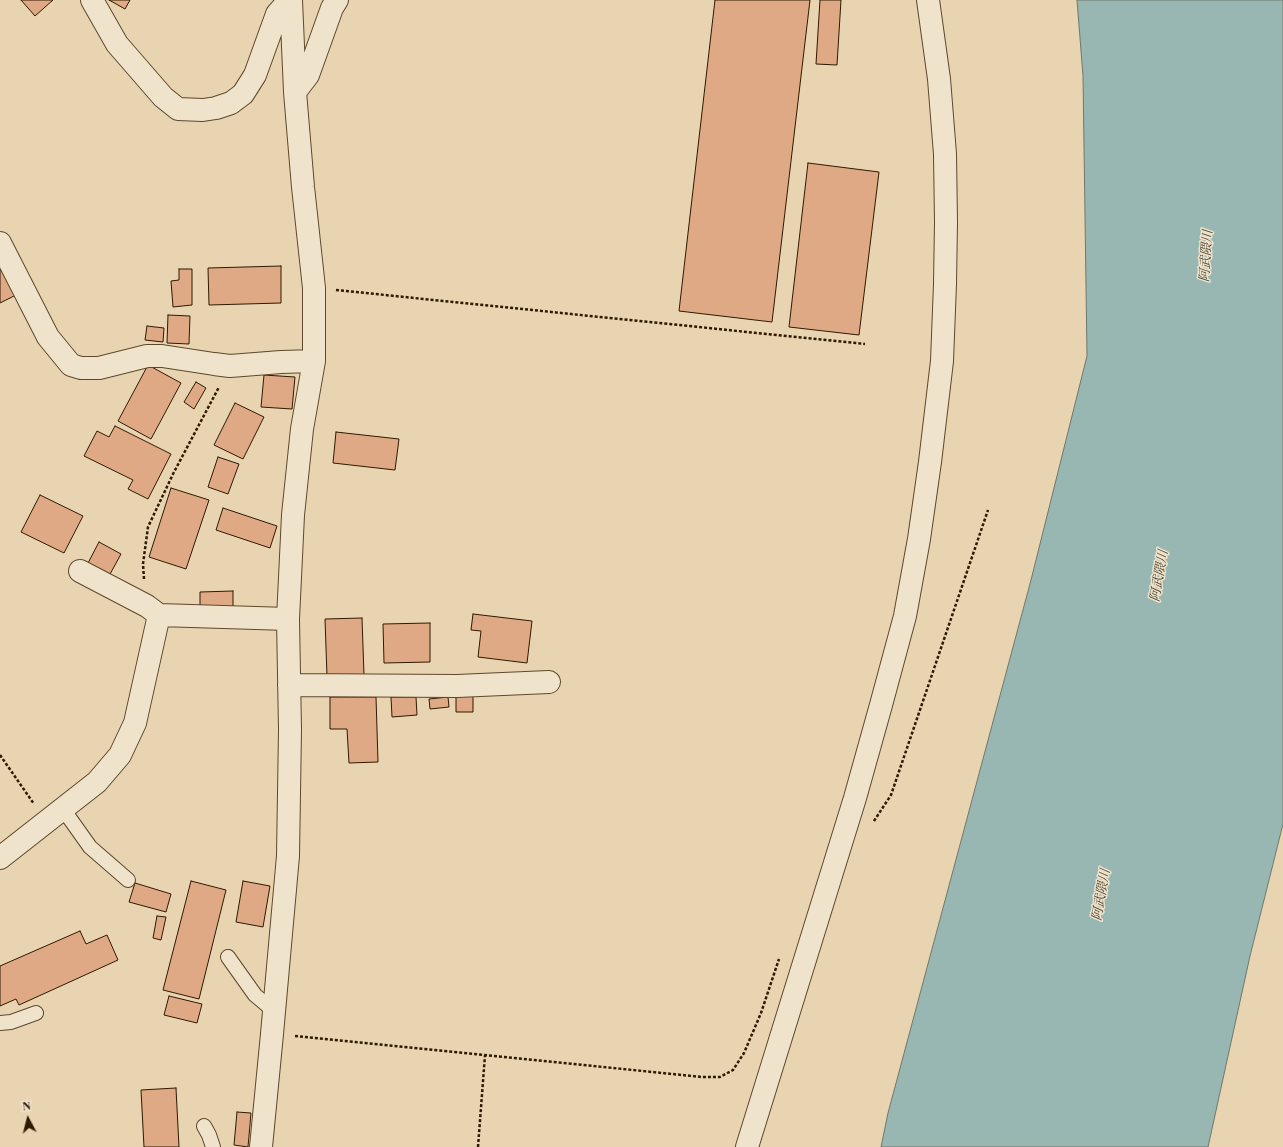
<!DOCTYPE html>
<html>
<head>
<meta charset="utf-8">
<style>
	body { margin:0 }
	#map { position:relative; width:1283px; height:1147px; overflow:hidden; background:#e8d4b1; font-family:"Libre Bodoni",serif }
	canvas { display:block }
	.north { position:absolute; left:8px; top:1099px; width:40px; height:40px; -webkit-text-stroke:3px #f0e3cc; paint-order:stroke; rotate:353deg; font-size:11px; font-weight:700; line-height:16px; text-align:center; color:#2f1900 }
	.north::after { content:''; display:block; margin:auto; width:14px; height:18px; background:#2f1900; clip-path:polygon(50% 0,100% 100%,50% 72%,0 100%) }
</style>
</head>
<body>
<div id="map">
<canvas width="1283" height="1147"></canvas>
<div class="north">N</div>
</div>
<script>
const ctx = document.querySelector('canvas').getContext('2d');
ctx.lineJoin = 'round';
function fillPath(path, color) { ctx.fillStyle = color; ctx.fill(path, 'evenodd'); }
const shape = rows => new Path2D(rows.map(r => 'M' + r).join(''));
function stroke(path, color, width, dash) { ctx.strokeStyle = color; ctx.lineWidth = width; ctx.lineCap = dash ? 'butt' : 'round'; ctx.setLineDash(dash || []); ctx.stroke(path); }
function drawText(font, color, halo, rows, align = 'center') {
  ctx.font = font + ' "Libre Bodoni","Noto Serif JP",serif'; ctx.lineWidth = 3; ctx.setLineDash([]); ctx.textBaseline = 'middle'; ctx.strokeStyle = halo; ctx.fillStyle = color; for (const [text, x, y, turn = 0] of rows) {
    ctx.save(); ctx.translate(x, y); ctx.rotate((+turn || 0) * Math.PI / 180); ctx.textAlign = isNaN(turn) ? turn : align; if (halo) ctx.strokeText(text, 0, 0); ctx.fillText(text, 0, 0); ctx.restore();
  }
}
const water = shape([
	[1077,0,1283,0,1283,824,1250,956,1208,1147,881,1147,888,1113,1031,580,1087,356,1083,76,1077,0]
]);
const building = shape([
	[21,0,53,0,35,16,21,0],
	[109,0,130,0,125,9,109,0],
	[715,0,810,0,772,322,679,311,715,0],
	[820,0,841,0,837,65,816,64,820,0],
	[808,163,879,172,859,335,789,327,808,163],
	[281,266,281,303,209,305,208,268,281,266],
	[5,268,18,294,0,303,0,270,5,268],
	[179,269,192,269,192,305,173,307,171,281,179,280,179,269],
	[168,315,190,316,189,344,167,343,168,315],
	[147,326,164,328,163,342,145,340,147,326],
	[148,365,181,383,151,439,118,421,148,365],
	[264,375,295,377,292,409,261,407,264,375],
	[196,382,206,388,194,409,184,402,196,382],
	[235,403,264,417,243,459,214,445,235,403],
	[115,426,171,454,148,499,128,489,133,480,84,456,97,431,109,437,115,426],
	[336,432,399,439,395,470,333,463,336,432],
	[218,457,239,464,228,494,208,487,218,457],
	[171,488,209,500,186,569,149,557,171,488],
	[40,495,83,516,64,553,21,532,40,495],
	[223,508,277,526,270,548,216,530,223,508],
	[99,542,121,554,109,576,87,565,99,542],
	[233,591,233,611,200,610,200,592,233,591],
	[473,614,532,621,527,663,478,657,481,631,471,630,473,614],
	[362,618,364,675,327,676,325,619,362,618],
	[430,623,430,662,384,663,383,624,430,623],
	[473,695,473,712,456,712,456,696,473,695],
	[330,697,376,697,378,762,349,763,347,729,330,729,330,697],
	[391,697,416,697,417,715,392,717,391,697],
	[448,697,449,707,430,709,429,699,448,697],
	[191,881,226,890,199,999,163,990,191,881],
	[243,881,270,886,263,927,236,922,243,881],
	[135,883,171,894,166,912,129,902,135,883],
	[157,916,166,917,161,940,153,938,157,916],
	[80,931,86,944,107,935,118,960,19,1005,16,999,0,1006,0,966,80,931],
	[169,996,202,1004,197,1023,164,1015,169,996],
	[176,1088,179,1147,144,1147,141,1090,176,1088],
	[237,1112,251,1113,248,1147,234,1145,237,1112]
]);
const path = shape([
	[336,290,865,344],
	[144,579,143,564,148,527,173,474,219,387],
	[0,755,34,804],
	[874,821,891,795,988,510],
	[295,1036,702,1077,720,1077,733,1070,744,1053,761,1013,779,959],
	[478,1147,485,1055]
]);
const service = shape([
	[63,809,90,847,128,880],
	[228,957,255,995,274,1011],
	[0,1023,11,1022,36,1013],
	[204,1126,209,1135,213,1147]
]);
const minor = shape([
	[92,0,117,44,163,97,178,109,203,110,216,108,231,103,243,94,255,75,277,14,285,5,291,1],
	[291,0,295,92],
	[0,243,48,337,71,365,81,368,99,368,147,356,162,356,214,364,230,366,281,362,314,361],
	[80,571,147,606,159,615],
	[289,685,457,686,549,682],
	[0,858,97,782,120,755,135,723,159,615,288,619],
	[261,1147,272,1034,288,856,290,730,288,619,293,515,302,429,314,361,314,288,303,187,295,92,308,75,332,8,337,0],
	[747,1147,855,798,881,705,905,616,919,539,930,462,942,361,945,284,946,222,945,154,939,79,928,0]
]);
const waterNames = [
	["阿武隈川",1207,256,-86],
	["阿武隈川",1160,576,-80],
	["阿武隈川",1102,895,-80]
];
fillPath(water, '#98b7b3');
stroke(water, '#6e786b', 1);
fillPath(building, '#dea984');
stroke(building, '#2f1900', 1);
stroke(service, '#5d482c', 16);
stroke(minor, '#5d482c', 24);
stroke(path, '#2f1900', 2.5, [3, 2]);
stroke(service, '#f0e3cc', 14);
stroke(minor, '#f0e3cc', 22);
drawText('italic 13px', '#4e4836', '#f0e3cc', waterNames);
</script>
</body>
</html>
